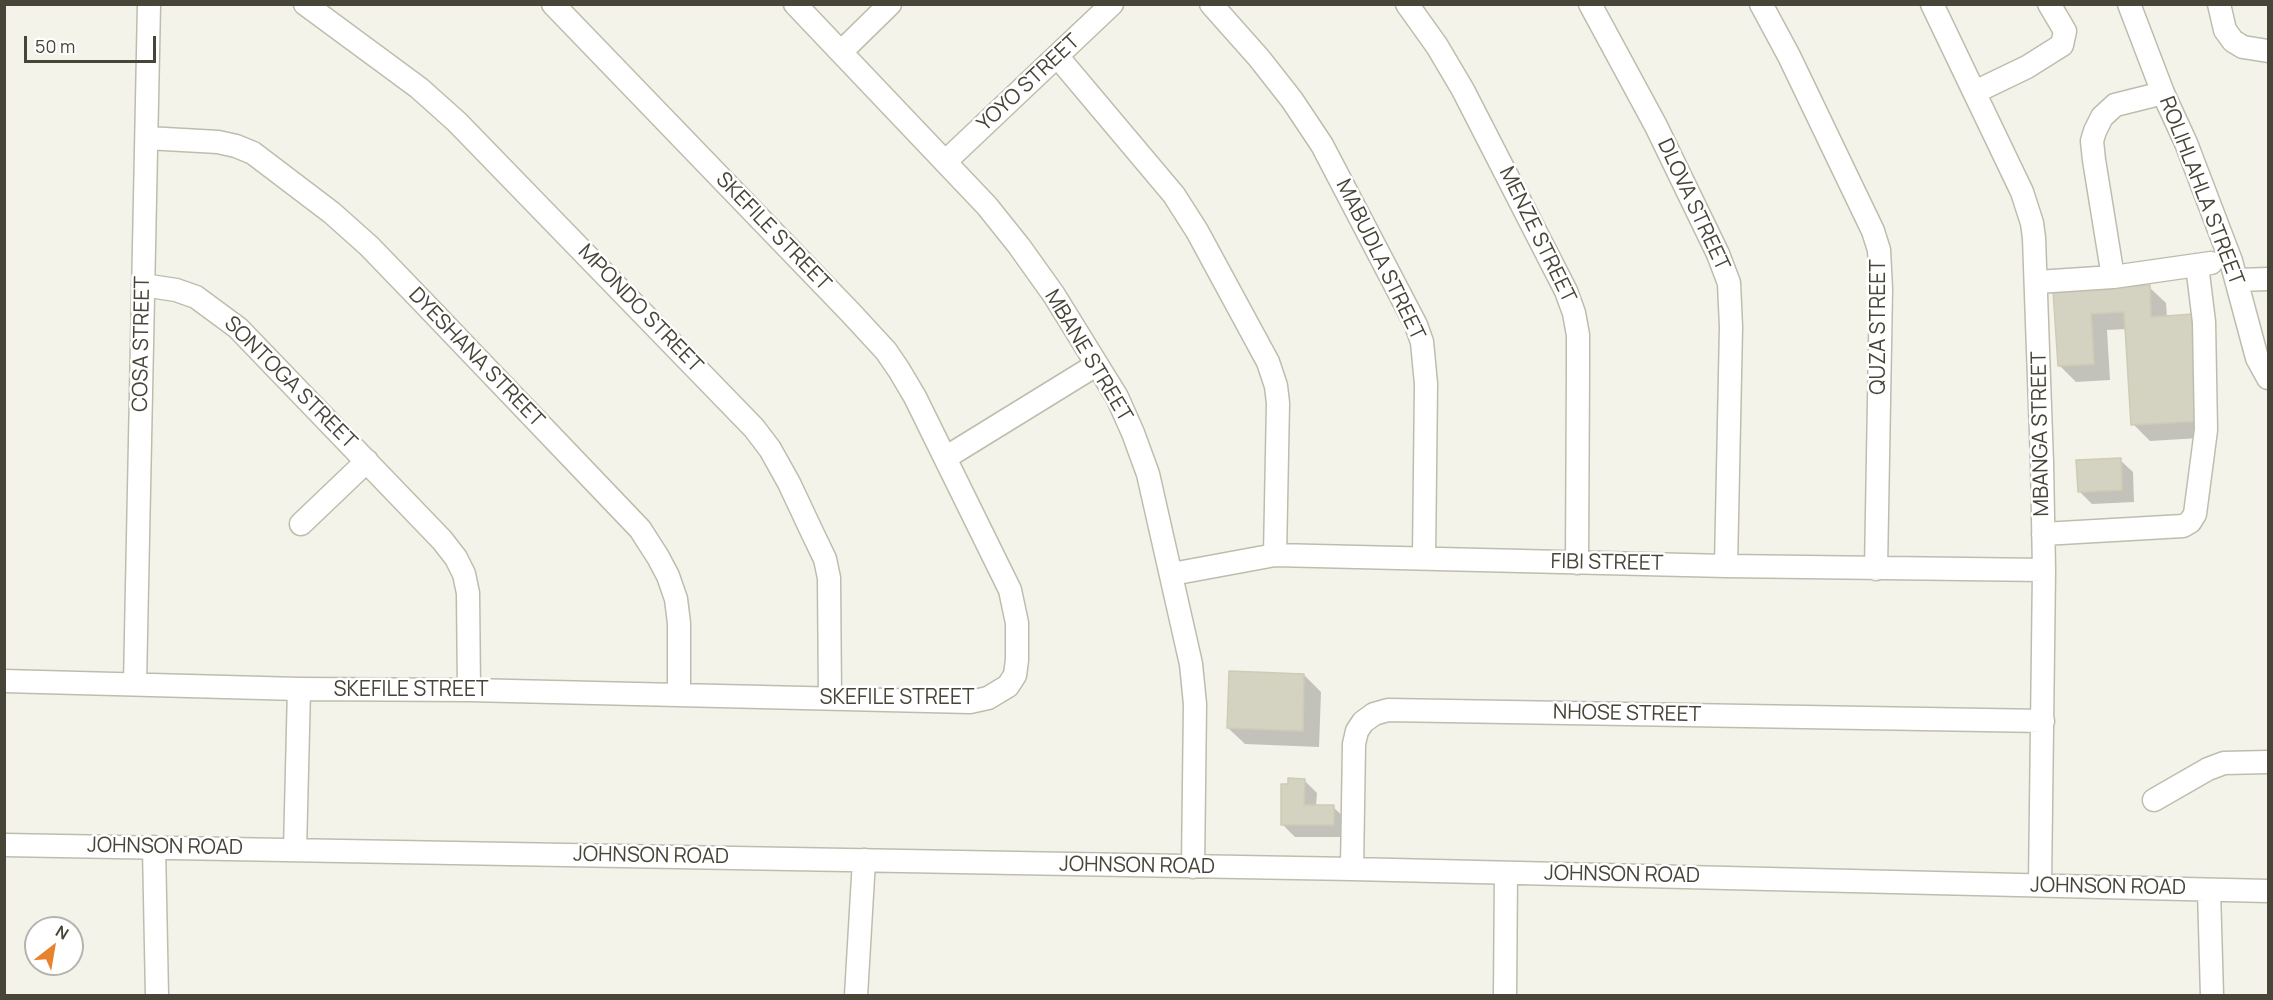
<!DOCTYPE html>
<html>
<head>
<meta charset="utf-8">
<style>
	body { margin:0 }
	#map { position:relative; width:2273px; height:1000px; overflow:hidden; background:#f3f3ea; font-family:Manrope,sans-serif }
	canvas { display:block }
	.frame { position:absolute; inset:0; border:6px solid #474538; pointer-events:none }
	.north { position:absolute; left:24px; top:916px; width:60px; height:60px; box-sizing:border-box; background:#fff; border:2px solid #b5b5af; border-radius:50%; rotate:31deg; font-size:16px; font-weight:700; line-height:24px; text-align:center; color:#474538 }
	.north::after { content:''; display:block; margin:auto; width:21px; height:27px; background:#e7822d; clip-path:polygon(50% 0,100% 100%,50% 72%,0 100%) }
	.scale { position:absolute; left:24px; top:36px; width:132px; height:27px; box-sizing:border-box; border:3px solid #474538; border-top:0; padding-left:8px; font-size:18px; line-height:21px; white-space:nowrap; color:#474538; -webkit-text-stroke:4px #fff; paint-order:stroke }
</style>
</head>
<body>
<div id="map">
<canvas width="2273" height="1000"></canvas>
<div class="frame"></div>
<div class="north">N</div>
<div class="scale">50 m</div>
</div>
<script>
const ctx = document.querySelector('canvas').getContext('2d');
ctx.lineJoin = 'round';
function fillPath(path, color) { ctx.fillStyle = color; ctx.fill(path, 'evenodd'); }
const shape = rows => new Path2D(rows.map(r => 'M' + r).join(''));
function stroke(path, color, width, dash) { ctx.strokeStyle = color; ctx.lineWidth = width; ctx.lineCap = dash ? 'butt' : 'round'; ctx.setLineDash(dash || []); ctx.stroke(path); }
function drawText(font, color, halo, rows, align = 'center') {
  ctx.font = font + ' Manrope,sans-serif'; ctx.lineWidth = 5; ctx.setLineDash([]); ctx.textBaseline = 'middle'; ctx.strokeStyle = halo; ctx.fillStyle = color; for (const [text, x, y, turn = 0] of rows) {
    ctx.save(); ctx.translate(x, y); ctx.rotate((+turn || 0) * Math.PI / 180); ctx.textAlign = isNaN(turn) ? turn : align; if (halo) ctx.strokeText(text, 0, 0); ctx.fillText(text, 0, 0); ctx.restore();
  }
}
const shadow = shape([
	[2149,287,2166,303,2167,317,2216,437,2150,441,2133,424,2127,329,2107,330,2110,380,2076,382,2059,365,2055,292],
	[2120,460,2133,472,2134,502,2092,504,2080,492],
	[1304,675,1321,692,1319,747,1245,744,1228,728],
	[1304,780,1317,793,1316,806,1333,807,1346,819,1345,837,1295,837,1282,824]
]);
const building = shape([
	[2150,285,2151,317,2193,314,2200,421,2131,425,2124,312,2091,314,2094,364,2058,366,2053,291,2150,285],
	[2121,458,2122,490,2078,492,2076,460,2121,458],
	[1229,671,1304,674,1303,731,1227,728,1229,671],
	[1288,778,1305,779,1304,805,1334,805,1334,825,1281,825,1281,784,1288,784,1288,778]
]);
const minor = shape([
	[305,4,419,88,457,122,754,428,770,449,789,483,812,532,825,559,829,578,830,698],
	[795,4,987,206,1019,246,1054,295,1117,397,1133,433,1148,474,1191,664,1195,704,1193,867],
	[1211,4,1259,58,1292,100,1322,145,1416,325,1422,342,1426,384,1424,557],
	[1407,4,1437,46,1463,90,1566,291,1574,313,1578,335,1578,369,1577,563],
	[1590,4,1656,126,1718,254,1729,283,1731,327,1726,566],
	[1761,4,1789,56,1873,231,1879,250,1881,289,1876,569],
	[1932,4,2022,192,2032,223,2034,238,2042,463,2044,570,2040,885],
	[2129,4,2163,93,2186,143,2231,261,2257,358,2268,378],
	[2219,4,2225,30,2233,41,2243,47,2268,51],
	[841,52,890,4],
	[1057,56,1174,195,1197,231,1268,362,1276,386,1278,403,1275,555],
	[1975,92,2027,67,2062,45,2065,31,2049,4],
	[147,138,218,142,236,146,253,153,332,213,369,246,424,303,640,529,658,557,668,576,676,599,679,623,679,695],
	[945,162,1112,4],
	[2113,277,2094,160,2092,141,2095,131,2102,117,2115,105,2163,93],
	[2238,280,2268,279],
	[2037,282,2113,277,2211,263],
	[143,285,176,290,196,297,238,328,442,540,456,558,464,574,468,593,469,690],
	[945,458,1096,365],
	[301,524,367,461],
	[2043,534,2183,526,2190,522,2195,514,2206,430,2204,322,2197,265],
	[1172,574,1275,555,1726,566,2044,570],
	[4,681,299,689,469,690,970,702,988,698,1008,686,1015,675,1017,660,1017,623,1010,590,915,397,899,370,886,351,850,312,553,4],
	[135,684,149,4],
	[2154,800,2208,769,2224,763,2268,762],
	[4,845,1352,869,2268,891],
	[154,847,157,996],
	[295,850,299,689],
	[1352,869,1354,744,1357,731,1363,722,1374,714,1388,710,2043,721],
	[2209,890,2212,996],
	[856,996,864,860],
	[1505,996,1506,873]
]);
const streetNames = [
	["YOYO STREET",1029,83,-43],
	["ROLIHLAHLA STREET",2201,191,69],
	["DLOVA STREET",1693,205,65],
	["SKEFILE STREET",773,232,46],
	["MENZE STREET",1537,235,64],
	["MABUDLA STREET",1380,260,64],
	["MPONDO STREET",640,309,46],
	["QUZA STREET",1879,327,-90],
	["COSA STREET",142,344,-89],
	["MBANE STREET",1088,356,59],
	["DYESHANA STREET",476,358,46],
	["SONTOGA STREET",290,383,45],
	["MBANGA STREET",2041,434,-91],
	["FIBI STREET",1607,563,1],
	["SKEFILE STREET",411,690],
	["SKEFILE STREET",897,698],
	["NHOSE STREET",1627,714,1],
	["JOHNSON ROAD",165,847,1],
	["JOHNSON ROAD",651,856,1],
	["JOHNSON ROAD",1137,866,1],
	["JOHNSON ROAD",1622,875,1],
	["JOHNSON ROAD",2108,887,1]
];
fillPath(shadow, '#0003');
fillPath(building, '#d4d2c0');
stroke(building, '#ceccb4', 1.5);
stroke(minor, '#bebdad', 25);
stroke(minor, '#fff', 22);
drawText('21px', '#474538', '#fff', streetNames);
</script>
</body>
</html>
